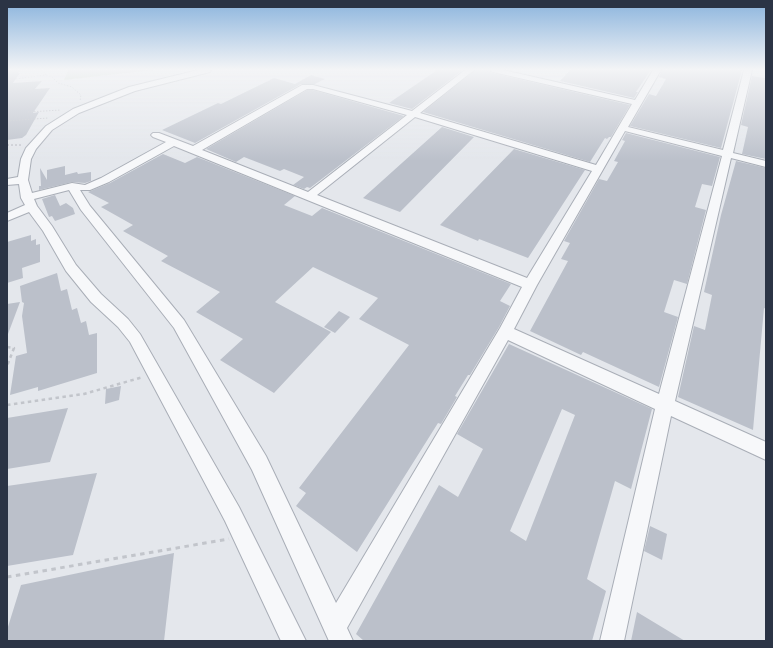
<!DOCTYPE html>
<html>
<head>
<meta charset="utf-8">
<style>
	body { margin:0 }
	#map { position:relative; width:773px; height:648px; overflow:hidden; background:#e4e7ec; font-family:Cabin,sans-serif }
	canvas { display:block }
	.frame { position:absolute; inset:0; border:8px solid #2b3445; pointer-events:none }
</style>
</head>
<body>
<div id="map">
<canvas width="773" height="648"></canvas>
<div class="frame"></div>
</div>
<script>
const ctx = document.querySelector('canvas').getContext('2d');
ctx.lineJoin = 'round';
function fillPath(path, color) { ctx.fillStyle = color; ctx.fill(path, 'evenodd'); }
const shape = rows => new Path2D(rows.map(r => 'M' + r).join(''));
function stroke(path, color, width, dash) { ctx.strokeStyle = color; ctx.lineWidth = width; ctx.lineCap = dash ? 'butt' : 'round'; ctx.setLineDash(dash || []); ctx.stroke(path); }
const green = shape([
	[68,70,153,70,64,80]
]);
const building = shape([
	[7,70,21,70,18,73,20,73,13,83,42,81,35,89,50,88,33,113,39,112,26,135,22,138,7,140],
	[437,70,463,70,412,109,389,103],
	[475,70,485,70,493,73,630,105,611,137,609,137,607,139,605,138,590,162,423,112],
	[570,70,651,70,636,92,638,92,634,98,560,81],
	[662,70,742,70,721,148,630,126,649,94,656,96,666,79,659,77],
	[311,75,325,79,315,84,301,84,195,143,162,130,218,103,221,104,274,78,295,84],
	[752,76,766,78,766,159,742,154,748,127,741,125],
	[307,90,313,90,404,116,310,188,307,187,304,189,293,185,304,177,284,169,280,171,244,157,236,162,206,149],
	[442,127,474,137,400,212,363,198],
	[626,133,720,157,712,186,702,184,695,207,706,210,687,284,674,280,664,312,678,317,659,387,583,352,581,355,530,331,568,261,561,259,570,243,564,241,599,179,607,181,618,162,614,161,625,141,622,140],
	[514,149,585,170,528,258,479,239,478,241,440,225],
	[163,154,185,163,197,157,295,196,284,205,312,216,322,208,511,284,500,301,510,306,499,327,470,375,468,375,455,396,457,397,441,424,438,423,357,552,296,506,306,493,299,488,409,345,359,319,378,298,313,267,275,302,331,332,274,393,220,360,243,339,196,312,220,292,161,261,168,256,123,231,133,225,101,207,109,203,88,192,110,183],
	[736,161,766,168,766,309,764,308,753,430,678,397,694,326,705,330,712,295,704,292,721,215],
	[65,166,65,175,77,172,78,174,91,172,91,181,85,183,72,182,39,190,39,186,41,186,40,168,47,180,47,170],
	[55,195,60,206,66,203,73,208,75,214,55,221,52,216,49,217,42,199],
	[31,235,31,241,36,239,36,245,40,244,40,262,22,268,23,278,7,283,7,242],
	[57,273,61,291,67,289,72,310,77,308,81,323,86,321,89,335,97,333,97,373,38,391,38,387,10,395,16,356,27,353,22,316,24,303,22,302,20,286],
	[20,302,8,334,7,334,7,304],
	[339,311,350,317,335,333,324,327],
	[509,344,652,409,631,489,615,481,587,579,606,591,592,641,364,641,356,634,439,485,458,497,483,449,457,434],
	[562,409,575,415,526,541,510,531],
	[121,386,119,400,105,404,106,389],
	[68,408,50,462,7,469,7,418],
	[97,473,73,555,7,566,7,486],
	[650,526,667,534,662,560,644,551],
	[174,553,164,641,7,641,7,630,21,585],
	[637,612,685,641,631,641]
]);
const pathFar3 = shape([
	[46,75,52,77,58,83,72,87,81,95,80,101],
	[7,80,46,75,42,70],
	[28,112,61,110],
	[7,121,48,118]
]);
const pathFar2 = shape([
	[7,145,22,145]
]);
const pathFar1 = shape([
	[7,347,14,348,7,366],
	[7,405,84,394,143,377]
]);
const path = shape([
	[7,577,229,539]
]);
const minor = shape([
	[198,70,211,70,210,72,135,91,79,113,52,130,36,149,31,159,28,180,32,193,72,183,85,185,101,178,166,142,153,137,151,135,153,133,159,133,193,146,302,85,313,85,412,111,465,70,474,70,420,113,596,165,632,104,493,72,489,70,503,70,635,100,653,70,661,70,628,127,723,150,744,70,752,70,733,153,766,161,766,167,731,158,675,401,766,442,766,460,671,416,624,641,600,641,655,409,508,340,347,628,353,641,329,641,252,470,174,328,81,210,69,190,34,199,37,206,52,226,76,265,101,294,128,319,140,334,239,507,306,641,281,641,225,521,130,342,118,327,91,302,66,271,43,231,29,212,7,221,7,213,25,205,21,198,19,184,7,185,7,179,18,177,21,159,26,148,46,126,73,109,129,87,198,70],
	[307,89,313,89,407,115,308,192,202,150,307,89],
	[415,117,592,171,527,278,317,195,415,117],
	[625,131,722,156,659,394,514,329,537,285,625,131],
	[174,146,522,287,500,328,336,603,266,456,184,320,90,206,80,190,90,190,109,182,174,146]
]);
fillPath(green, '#c9d6c5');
fillPath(building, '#bbc0ca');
stroke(minor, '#a9aeb7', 2);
stroke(pathFar3, '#c2c5cb', 1, [1.5, 1.5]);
stroke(pathFar2, '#c2c5cb', 1.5, [2, 2]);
stroke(pathFar1, '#c2c5cb', 2.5, [3.5, 3.5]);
stroke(path, '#c2c5cb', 3, [4.5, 4.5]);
fillPath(minor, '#f7f8fa');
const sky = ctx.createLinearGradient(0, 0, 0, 161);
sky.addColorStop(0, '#8bb4dd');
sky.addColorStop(0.43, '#f3f4f6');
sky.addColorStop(1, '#f3f4f600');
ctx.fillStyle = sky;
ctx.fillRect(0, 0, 773, 161);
</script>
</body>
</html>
